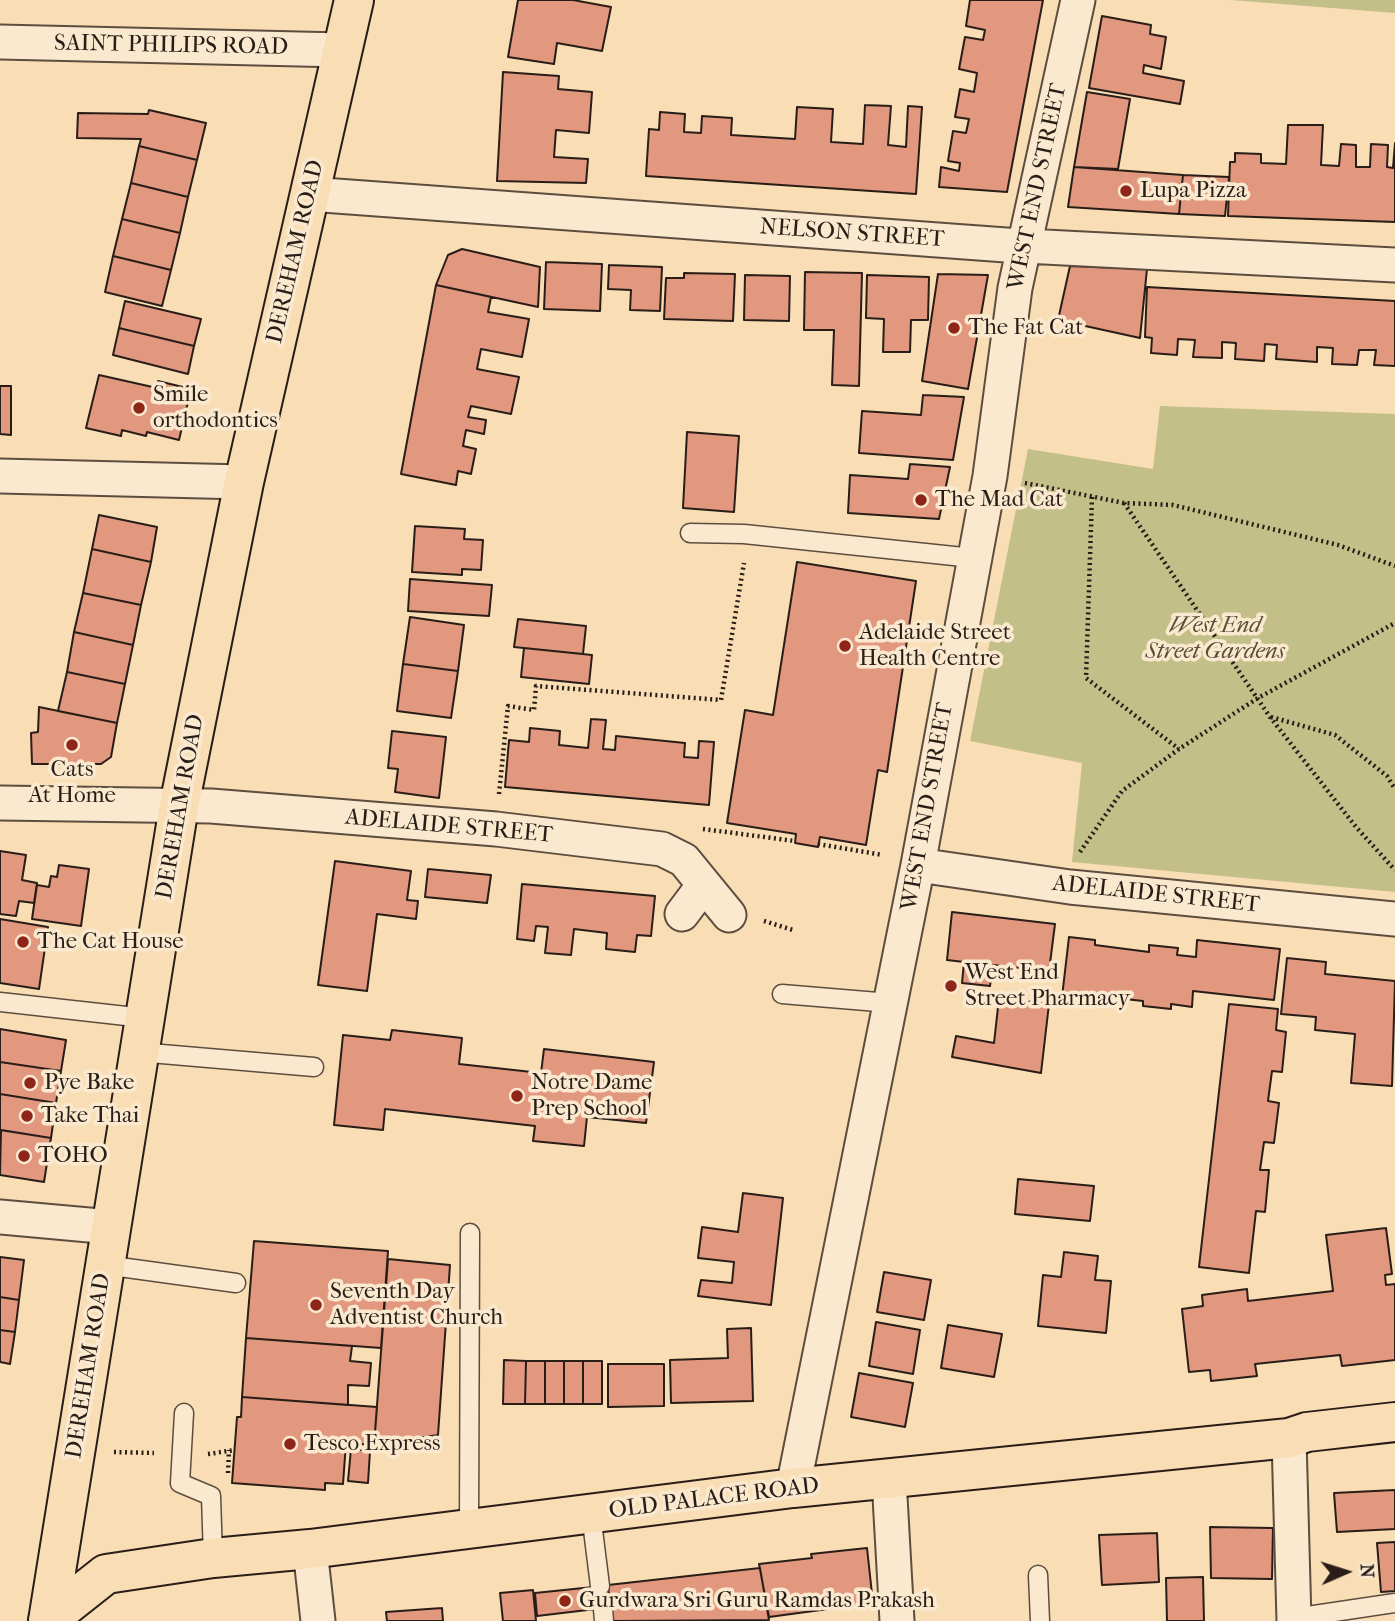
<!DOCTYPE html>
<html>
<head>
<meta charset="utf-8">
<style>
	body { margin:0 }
	#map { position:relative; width:1395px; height:1621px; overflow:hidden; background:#f8ddb5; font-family:"IM FELL French Canon",serif }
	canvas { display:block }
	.north { position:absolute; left:1311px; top:1537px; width:70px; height:70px; -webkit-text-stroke:5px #fae9cf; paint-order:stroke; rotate:87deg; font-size:19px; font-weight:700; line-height:28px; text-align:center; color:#291d18 }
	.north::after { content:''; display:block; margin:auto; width:24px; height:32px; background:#291d18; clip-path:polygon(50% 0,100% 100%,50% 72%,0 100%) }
</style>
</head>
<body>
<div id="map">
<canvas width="1395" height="1621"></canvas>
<div class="north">N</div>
</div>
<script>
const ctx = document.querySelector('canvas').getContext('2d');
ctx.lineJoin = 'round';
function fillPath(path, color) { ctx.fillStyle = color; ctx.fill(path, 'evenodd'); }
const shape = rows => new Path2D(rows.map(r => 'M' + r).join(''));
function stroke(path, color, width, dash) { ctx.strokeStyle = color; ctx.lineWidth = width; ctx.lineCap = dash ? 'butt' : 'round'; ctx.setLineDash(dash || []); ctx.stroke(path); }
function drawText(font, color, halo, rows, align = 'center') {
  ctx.font = font + ' "IM FELL French Canon",serif'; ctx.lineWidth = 7; ctx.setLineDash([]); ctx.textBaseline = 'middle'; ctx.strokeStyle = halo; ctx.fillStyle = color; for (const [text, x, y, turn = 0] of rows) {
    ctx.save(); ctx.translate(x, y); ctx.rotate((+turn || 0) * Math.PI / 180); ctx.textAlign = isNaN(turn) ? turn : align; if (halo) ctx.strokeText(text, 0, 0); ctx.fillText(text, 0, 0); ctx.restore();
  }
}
const green = shape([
	[1231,0,1395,0,1395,13],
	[1160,406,1395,414,1395,892,1072,862,1082,763,970,741,1028,449,1153,469]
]);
const building = shape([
	[518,0,573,0,611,7,602,51,557,43,554,64,508,57,518,0],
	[970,0,1043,0,1007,192,939,187,941,167,959,171,960,163,948,161,953,131,966,133,969,119,955,117,960,89,974,92,977,73,959,69,965,37,983,40,985,30,966,26,970,0],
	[1102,16,1151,25,1150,34,1166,37,1161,69,1144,65,1143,73,1184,81,1180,104,1089,88,1102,16],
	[503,72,559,76,558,89,592,92,589,133,556,130,554,157,588,159,586,183,497,181,503,72],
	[1087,92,1130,99,1118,169,1074,167,1087,92],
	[865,105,891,106,888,145,906,147,908,106,922,107,916,194,646,176,649,129,659,130,660,112,685,114,684,132,701,133,702,116,732,118,731,135,795,139,797,107,833,109,831,142,863,144,865,105],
	[149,110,206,123,197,160,139,146,141,139,77,138,78,113,148,114,149,110],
	[1288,125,1323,125,1321,165,1339,166,1341,144,1356,145,1356,167,1370,167,1371,144,1388,145,1387,167,1393,168,1395,143,1395,222,1228,216,1230,162,1235,162,1235,153,1261,154,1261,163,1286,164,1288,125],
	[139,146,197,160,188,197,131,183,139,146],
	[1074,167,1183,175,1179,214,1068,207,1074,167],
	[1183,175,1229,177,1225,216,1179,214,1183,175],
	[131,183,188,197,180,233,122,219,131,183],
	[122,219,180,233,171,270,113,256,122,219],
	[462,249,540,267,538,307,436,285,448,255,462,249],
	[113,256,171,270,162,306,105,292,113,256],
	[546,262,602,264,600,311,544,309,546,262],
	[609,265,662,267,660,311,630,310,631,290,608,289,609,265],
	[1070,266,1147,269,1140,338,1058,320,1070,266],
	[805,272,862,273,859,386,832,385,834,330,804,330,805,272],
	[684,273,735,274,733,321,664,319,666,278,684,278,684,273],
	[938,274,988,275,968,389,922,381,938,274],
	[745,275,790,276,789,321,744,320,745,275],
	[867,275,929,277,928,320,911,320,910,352,883,352,884,319,866,318,867,275],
	[436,285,491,297,488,312,529,319,522,357,481,349,477,369,519,377,511,414,471,406,468,417,486,420,484,434,466,430,463,446,476,449,471,474,458,471,456,485,401,474,436,285],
	[1147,287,1395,301,1395,366,1374,365,1376,350,1359,350,1357,365,1332,364,1333,348,1317,347,1317,362,1276,359,1277,345,1265,344,1264,361,1235,359,1236,343,1222,342,1222,358,1193,357,1195,340,1178,339,1177,355,1151,353,1152,338,1145,337,1147,287],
	[125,301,201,319,194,346,119,328,125,301],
	[119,328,194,346,188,374,113,355,119,328],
	[99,375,157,388,158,381,191,389,179,440,147,432,146,436,122,430,121,436,86,428,99,375],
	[0,386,11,386,11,435,0,434,0,386],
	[923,395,964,397,953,460,859,453,862,411,921,415,923,395],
	[687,432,739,436,734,512,683,508,687,432],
	[910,464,950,467,939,519,848,513,850,475,908,479,910,464],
	[99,515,157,527,151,562,92,549,99,515],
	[415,526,465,529,464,539,483,540,481,570,462,569,462,575,412,572,415,526],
	[92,549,151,562,141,605,83,593,92,549],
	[797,562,916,581,887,772,878,770,866,845,820,837,818,847,795,843,796,834,727,823,745,710,773,715,797,562],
	[410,579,492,585,489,616,408,611,410,579],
	[83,593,141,605,133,645,74,632,83,593],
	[410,617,464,625,458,671,403,664,410,617],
	[518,619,586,626,583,654,514,647,518,619],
	[74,632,133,645,125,684,67,672,74,632],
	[524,648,592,655,589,684,521,677,524,648],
	[403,664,458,671,451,718,397,711,403,664],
	[67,672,125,684,117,723,58,711,67,672],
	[39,707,117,723,111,757,101,764,32,764,31,733,38,732,39,707],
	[591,719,606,720,603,749,615,750,616,736,685,743,684,757,698,758,699,741,714,742,709,805,505,787,509,740,529,742,530,728,560,731,559,745,588,748,591,719],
	[392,731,446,737,439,798,395,792,398,769,388,768,392,731],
	[0,851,26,855,22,880,37,883,34,903,19,901,16,916,0,914,0,851],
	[335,861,411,871,407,900,418,901,416,919,377,914,367,991,318,985,335,861],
	[59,865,89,869,81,926,32,919,37,885,49,887,51,876,57,877,59,865],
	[428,869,491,875,487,903,425,897,428,869],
	[522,884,655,896,651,936,637,935,635,952,606,949,607,933,574,929,571,955,545,953,548,927,536,926,534,941,517,939,522,884],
	[952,912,1055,924,1049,971,993,965,990,986,962,983,964,962,947,960,952,912],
	[0,919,48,927,39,989,0,983,0,919],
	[1069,937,1095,940,1095,945,1149,952,1149,945,1178,948,1177,955,1196,957,1197,940,1280,949,1274,1000,1193,991,1192,1007,1171,1004,1171,1009,1143,1006,1143,1001,1089,995,1088,1000,1062,997,1069,937],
	[1287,958,1326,962,1325,974,1395,981,1392,1086,1351,1083,1355,1034,1315,1030,1316,1017,1281,1014,1287,958],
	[999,998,1049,1004,1041,1073,952,1057,956,1036,994,1043,999,998],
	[1229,1004,1278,1009,1276,1030,1286,1032,1282,1072,1272,1071,1268,1101,1279,1103,1274,1143,1264,1142,1260,1170,1269,1170,1265,1212,1256,1211,1249,1273,1199,1267,1229,1004],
	[0,1029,66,1040,61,1071,0,1062,0,1029],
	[392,1030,462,1038,459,1064,541,1073,544,1049,654,1062,646,1123,587,1117,584,1146,533,1141,535,1126,385,1109,383,1130,334,1125,343,1035,390,1040,392,1030],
	[0,1062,61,1071,56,1103,0,1094,0,1062],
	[0,1094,56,1103,51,1138,0,1130,0,1094],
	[1,1130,51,1138,44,1182,0,1175,1,1130],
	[1018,1179,1094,1186,1090,1221,1015,1214,1018,1179],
	[743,1193,783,1198,771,1305,698,1296,701,1280,732,1283,734,1262,698,1258,702,1227,738,1232,743,1193],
	[1386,1228,1392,1274,1385,1275,1386,1285,1395,1284,1395,1360,1342,1366,1340,1355,1255,1364,1257,1376,1211,1381,1210,1370,1189,1372,1182,1309,1203,1306,1202,1295,1247,1289,1248,1301,1333,1291,1326,1235,1386,1228],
	[254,1241,388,1251,381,1348,246,1338,254,1241],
	[1064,1252,1098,1256,1095,1280,1111,1281,1106,1333,1038,1326,1043,1275,1061,1277,1064,1252],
	[0,1257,24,1260,19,1300,0,1297,0,1257],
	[388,1259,450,1265,438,1435,374,1445,388,1259],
	[884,1272,931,1280,924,1320,877,1312,884,1272],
	[0,1297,19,1300,15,1332,0,1330,0,1297],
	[876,1322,920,1330,913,1374,869,1366,876,1322],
	[948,1325,1002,1334,994,1377,941,1368,948,1325],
	[751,1328,753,1401,671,1403,670,1360,728,1358,727,1329,751,1328],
	[0,1330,15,1332,10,1364,0,1362,0,1330],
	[246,1338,352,1346,350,1361,371,1363,369,1386,348,1385,348,1405,242,1397,246,1338],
	[504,1360,526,1361,525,1404,503,1404,504,1360],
	[526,1361,545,1361,545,1404,525,1404,526,1361],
	[545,1361,564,1361,564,1404,545,1404,545,1361],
	[564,1361,583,1361,583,1404,564,1404,564,1361],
	[583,1361,602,1361,602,1404,583,1404,583,1361],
	[608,1364,664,1364,664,1406,608,1407,608,1364],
	[859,1373,913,1383,905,1427,851,1417,859,1373],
	[242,1397,377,1407,374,1445,346,1443,343,1484,325,1483,325,1490,232,1483,237,1417,241,1417,242,1397],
	[351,1449,370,1451,368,1483,348,1481,351,1449],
	[1395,1490,1395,1529,1337,1532,1334,1493,1395,1490],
	[1210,1527,1273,1528,1272,1579,1211,1578,1210,1527],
	[1157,1533,1159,1582,1102,1585,1099,1535,1157,1533],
	[1395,1542,1395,1591,1381,1592,1377,1543,1395,1542],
	[867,1548,873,1603,769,1617,759,1564,812,1558,811,1554,867,1548],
	[760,1568,769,1620,611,1621,608,1585,760,1568],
	[1203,1577,1204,1621,1167,1621,1166,1578,1203,1577],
	[608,1585,610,1608,596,1609,593,1587,608,1585],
	[593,1587,596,1609,537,1616,535,1593,593,1587],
	[533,1590,536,1621,503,1621,500,1593,533,1590],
	[442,1608,443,1621,387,1621,386,1612,442,1608]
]);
const path = shape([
	[1025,483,1124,503,1173,505,1338,545,1395,566],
	[1092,497,1086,678,1179,749],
	[1124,503,1270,717,1356,827,1395,870],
	[1271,717,1335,735,1387,776,1395,789],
	[499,794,508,706,534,710,536,686,721,700,744,563],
	[703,829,795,841],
	[818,844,883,855],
	[1080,852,1122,791,1179,749,1258,698,1395,623],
	[764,921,793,930],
	[114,1452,154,1453],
	[208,1454,235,1450],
	[228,1473,229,1450]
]);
const service = shape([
	[690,533,744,534,973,558],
	[782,994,890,1003],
	[0,1002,144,1018],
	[138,1052,314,1067],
	[105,1265,236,1283],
	[184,1413,180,1483,211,1496,213,1558],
	[591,1514,600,1586],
	[469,1530,470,1233],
	[1038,1575,1040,1621],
	[603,1609,604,1621],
	[1294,1618,1395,1603]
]);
const minor = shape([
	[0,42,342,50],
	[309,194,1006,245,1395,265],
	[0,476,244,482],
	[0,803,211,806,496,829,662,849,684,860,729,915],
	[918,865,1070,887,1395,919],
	[682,914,703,886],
	[0,1217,111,1227],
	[1289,1438,1294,1621],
	[889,1479,897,1621],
	[793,1488,918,865,990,476,1015,288,1078,0],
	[310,1549,318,1621]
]);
const primary = shape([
	[48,1620,106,1574,213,1558,310,1549,793,1488,1289,1438,1307,1432,1395,1422],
	[48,1621,179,806,244,482,354,0]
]);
const markers = [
	[1126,191,7,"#8f2418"],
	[954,328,7,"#8f2418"],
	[139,408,7,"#8f2418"],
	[921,500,7,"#8f2418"],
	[845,646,7,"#8f2418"],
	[72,745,7,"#8f2418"],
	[23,942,7,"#8f2418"],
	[951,986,7,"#8f2418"],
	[30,1083,7,"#8f2418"],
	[517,1096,7,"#8f2418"],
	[27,1116,7,"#8f2418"],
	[24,1156,7,"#8f2418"],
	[316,1305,7,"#8f2418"],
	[290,1444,7,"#8f2418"],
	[565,1601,7,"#8f2418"]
];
const streetNames = [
	["SAINT PHILIPS ROAD",171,46,1],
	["WEST END STREET",1038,187,-78],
	["NELSON STREET",852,234,4],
	["DEREHAM ROAD",296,252,-77],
	["DEREHAM ROAD",181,807,-80],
	["WEST END STREET",928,807,-80],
	["ADELAIDE STREET",449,827,5],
	["ADELAIDE STREET",1156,895,6],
	["DEREHAM ROAD",89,1366,-81],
	["OLD PALACE ROAD",714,1499,-7]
];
const poiNames = [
	["Lupa Pizza",1140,191],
	["The Fat Cat",968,328],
	["Smile",153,395],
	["orthodontics",153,421],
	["The Mad Cat",935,500],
	["Adelaide Street",859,633],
	["Health Centre",859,659],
	["Cats",72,770,"center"],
	["At Home",72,796,"center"],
	["The Cat House",37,942],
	["West End",965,973],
	["Street Pharmacy",965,999],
	["Pye Bake",44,1083],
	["Notre Dame",531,1083],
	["Prep School",531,1109],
	["Take Thai",41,1116],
	["TOHO",38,1156],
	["Seventh Day",330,1292],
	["Adventist Church",330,1318],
	["Tesco Express",304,1444],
	["Gurdwara Sri Guru Ramdas Prakash",579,1601]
];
const parkNames = [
	["West End",1215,626],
	["Street Gardens",1215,652]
];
fillPath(green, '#c3bf89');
fillPath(building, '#e2977f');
stroke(building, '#291d18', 2);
stroke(service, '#5d4d3f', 21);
stroke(minor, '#5d4d3f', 37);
stroke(primary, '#291d18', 42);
stroke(path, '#291d18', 4.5, [2, 3.5]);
stroke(service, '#fae9cf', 18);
stroke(minor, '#fae9cf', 33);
stroke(primary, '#f8ddb5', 38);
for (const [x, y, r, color] of markers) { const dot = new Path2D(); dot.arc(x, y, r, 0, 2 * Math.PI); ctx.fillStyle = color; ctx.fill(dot); stroke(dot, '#fae9cf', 2.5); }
drawText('23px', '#291d18', '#fae9cf', streetNames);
drawText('23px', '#291d18', '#fae9cf', poiNames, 'left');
drawText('italic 23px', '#574e3a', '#fae9cf', parkNames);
</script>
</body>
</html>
